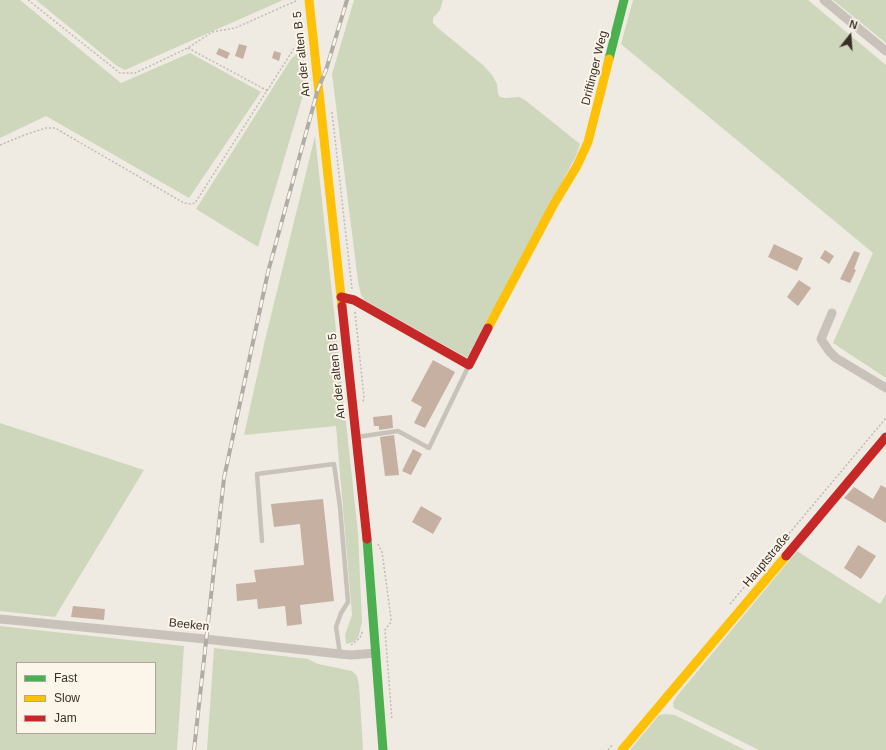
<!DOCTYPE html>
<html>
<head>
<meta charset="utf-8">
<style>
	body { margin:0 }
	#map { position:relative; width:886px; height:750px; overflow:hidden; background:#efebe2; font-family:Helvetica,sans-serif }
	canvas { display:block }
	.legend { position:absolute; left:16px; top:662px; width:140px; height:72px; box-sizing:border-box; background:#fcf5ea; border:1px solid #aea69c; margin:0; padding:5px 7px; list-style:none; font-size:12px; color:#3a2f28 }
	.legend li { display:flex; align-items:center; gap:8px; height:20px }
	.legend b { width:20px; border:1px solid #aea69c }
	.north { position:absolute; left:830px; top:16px; width:40px; height:40px; -webkit-text-stroke:3px #fcf5ea; paint-order:stroke; rotate:17deg; font-size:11px; font-weight:700; line-height:16px; text-align:center; color:#3a2f28 }
	.north::after { content:''; display:block; margin:auto; width:14px; height:18px; background:#3a2f28; clip-path:polygon(50% 0,100% 100%,50% 72%,0 100%) }
</style>
</head>
<body>
<div id="map">
<canvas width="886" height="750"></canvas>
<ul class="legend">
<li><b style="height:5px;background:#4caf50"></b>Fast</li>
<li><b style="height:5px;background:#ffc107"></b>Slow</li>
<li><b style="height:5px;background:#c62828"></b>Jam</li>
</ul>
<div class="north">N</div>
</div>
<script>
const ctx = document.querySelector('canvas').getContext('2d');
ctx.lineJoin = 'round';
function fillPath(path, color) { ctx.fillStyle = color; ctx.fill(path, 'evenodd'); }
const shape = rows => new Path2D(rows.map(r => 'M' + r).join(''));
function stroke(path, color, width, dash) { ctx.strokeStyle = color; ctx.lineWidth = width; ctx.lineCap = dash ? 'butt' : 'round'; ctx.setLineDash(dash || []); ctx.stroke(path); }
function drawText(font, color, halo, rows, align = 'center') {
  ctx.font = font + ' Helvetica,sans-serif'; ctx.lineWidth = 4; ctx.setLineDash([]); ctx.textBaseline = 'middle'; ctx.strokeStyle = halo; ctx.fillStyle = color; for (const [text, x, y, turn = 0] of rows) {
    ctx.save(); ctx.translate(x, y); ctx.rotate((+turn || 0) * Math.PI / 180); ctx.textAlign = isNaN(turn) ? turn : align; if (halo) ctx.strokeText(text, 0, 0); ctx.fillText(text, 0, 0); ctx.restore();
  }
}
const green = shape([
	[0,0,20,0,121,83,190,53,261,92,189,198,46,116,0,138],
	[36,0,283,0,125,70,117,66],
	[354,0,443,0,440,10,433,18,433,23,438,28,483,65,492,75,497,84,498,94,500,97,506,98,519,97,525,100,580,144,576,156,467,358,364,300,361,295,358,281,332,74],
	[633,0,808,0,886,65,886,378,833,343,873,253,621,44],
	[833,0,886,0,886,43],
	[302,49,306,85,258,247,196,209,291,59],
	[315,136,358,533,362,622,359,635,357,639,353,642,346,644,345,635,352,615,336,426,244,435,265,340],
	[0,423,144,470,55,617,0,611],
	[797,551,880,604,886,594,886,750,759,750,674,708,673,703,677,696],
	[0,626,184,646,177,750,0,750],
	[17,663,155,663,155,733,17,733],
	[214,648,308,659,318,664,352,671,357,676,359,685,363,750,207,750],
	[666,714,675,715,745,750,630,750,659,715]
]);
const building = shape([
	[239,44,247,46,243,59,235,56],
	[219,48,230,53,227,59,216,54],
	[274,51,281,53,279,61,272,58],
	[774,244,803,258,797,271,768,257],
	[825,250,834,256,829,264,820,258],
	[854,251,860,253,854,269,856,270,850,283,840,279],
	[799,280,811,288,798,306,787,297],
	[433,360,455,372,425,428,414,423,422,407,411,401],
	[392,415,393,428,379,430,379,426,374,426,373,417],
	[394,435,399,475,385,476,380,437],
	[413,449,422,454,411,475,402,471],
	[881,485,886,488,886,523,844,498,854,487,873,499],
	[323,499,334,601,300,605,302,624,287,626,285,606,258,609,257,599,237,601,236,584,256,582,254,570,304,565,300,524,274,527,271,504],
	[421,506,442,518,433,534,412,522],
	[858,545,876,556,861,579,844,568],
	[73,606,105,609,104,620,71,617]
]);
const path = shape([
	[28,0,120,73,135,73,188,48,212,32,235,28,298,0],
	[188,48,268,91],
	[332,112,352,289],
	[0,145,27,134,46,128,55,128,184,203,191,204,195,203,295,47,304,42],
	[355,312,364,397,363,402],
	[378,544,382,552,391,618,391,622,385,630,392,720],
	[730,604,886,418],
	[351,645,360,638,363,630],
	[608,750,613,744]
]);
const lane = shape([
	[357,437,398,431,429,448,469,365],
	[262,541,257,474,334,464,340,507,348,602,341,613,336,627,340,654]
]);
const street = shape([
	[824,0,886,51],
	[832,313,821,339,829,351,836,358,886,388],
	[0,619,205,639,340,654,351,655,376,653]
]);
const fast = shape([
	[609,59,624,0],
	[367,539,383,750]
]);
const slow = shape([
	[309,0,342,306],
	[488,328,554,204,577,166,588,142,609,59],
	[622,750,786,556]
]);
const jam = shape([
	[341,297,354,300,469,365,488,328],
	[342,306,367,539],
	[786,556,886,437]
]);
const rail = shape([
	[194,750,224,478,268,272,318,89,326,70,347,0]
]);
const streetNames = [
	["An der alten B 5",302,54,-96],
	["Driftinger Weg",595,68,-76],
	["An der alten B 5",337,376,-96],
	["Hauptstraße",767,560,-50],
	["Beeken",189,625,6]
];
fillPath(green, '#ced7bb');
fillPath(building, '#c5b0a2');
stroke(path, '#c1bbb3', 1.5, [2, 2]);
stroke(lane, '#c8c2bb', 4.5);
stroke(street, '#c8c2bb', 9);
stroke(fast, '#4caf50', 9);
stroke(slow, '#ffc107', 9);
stroke(jam, '#c62828', 9);
stroke(rail, '#b0aba5', 4);
stroke(rail, '#fcf5ea', 2.5, [8]);
drawText('12px', '#3a2f28', '#fcf5ea', streetNames);
</script>
</body>
</html>
